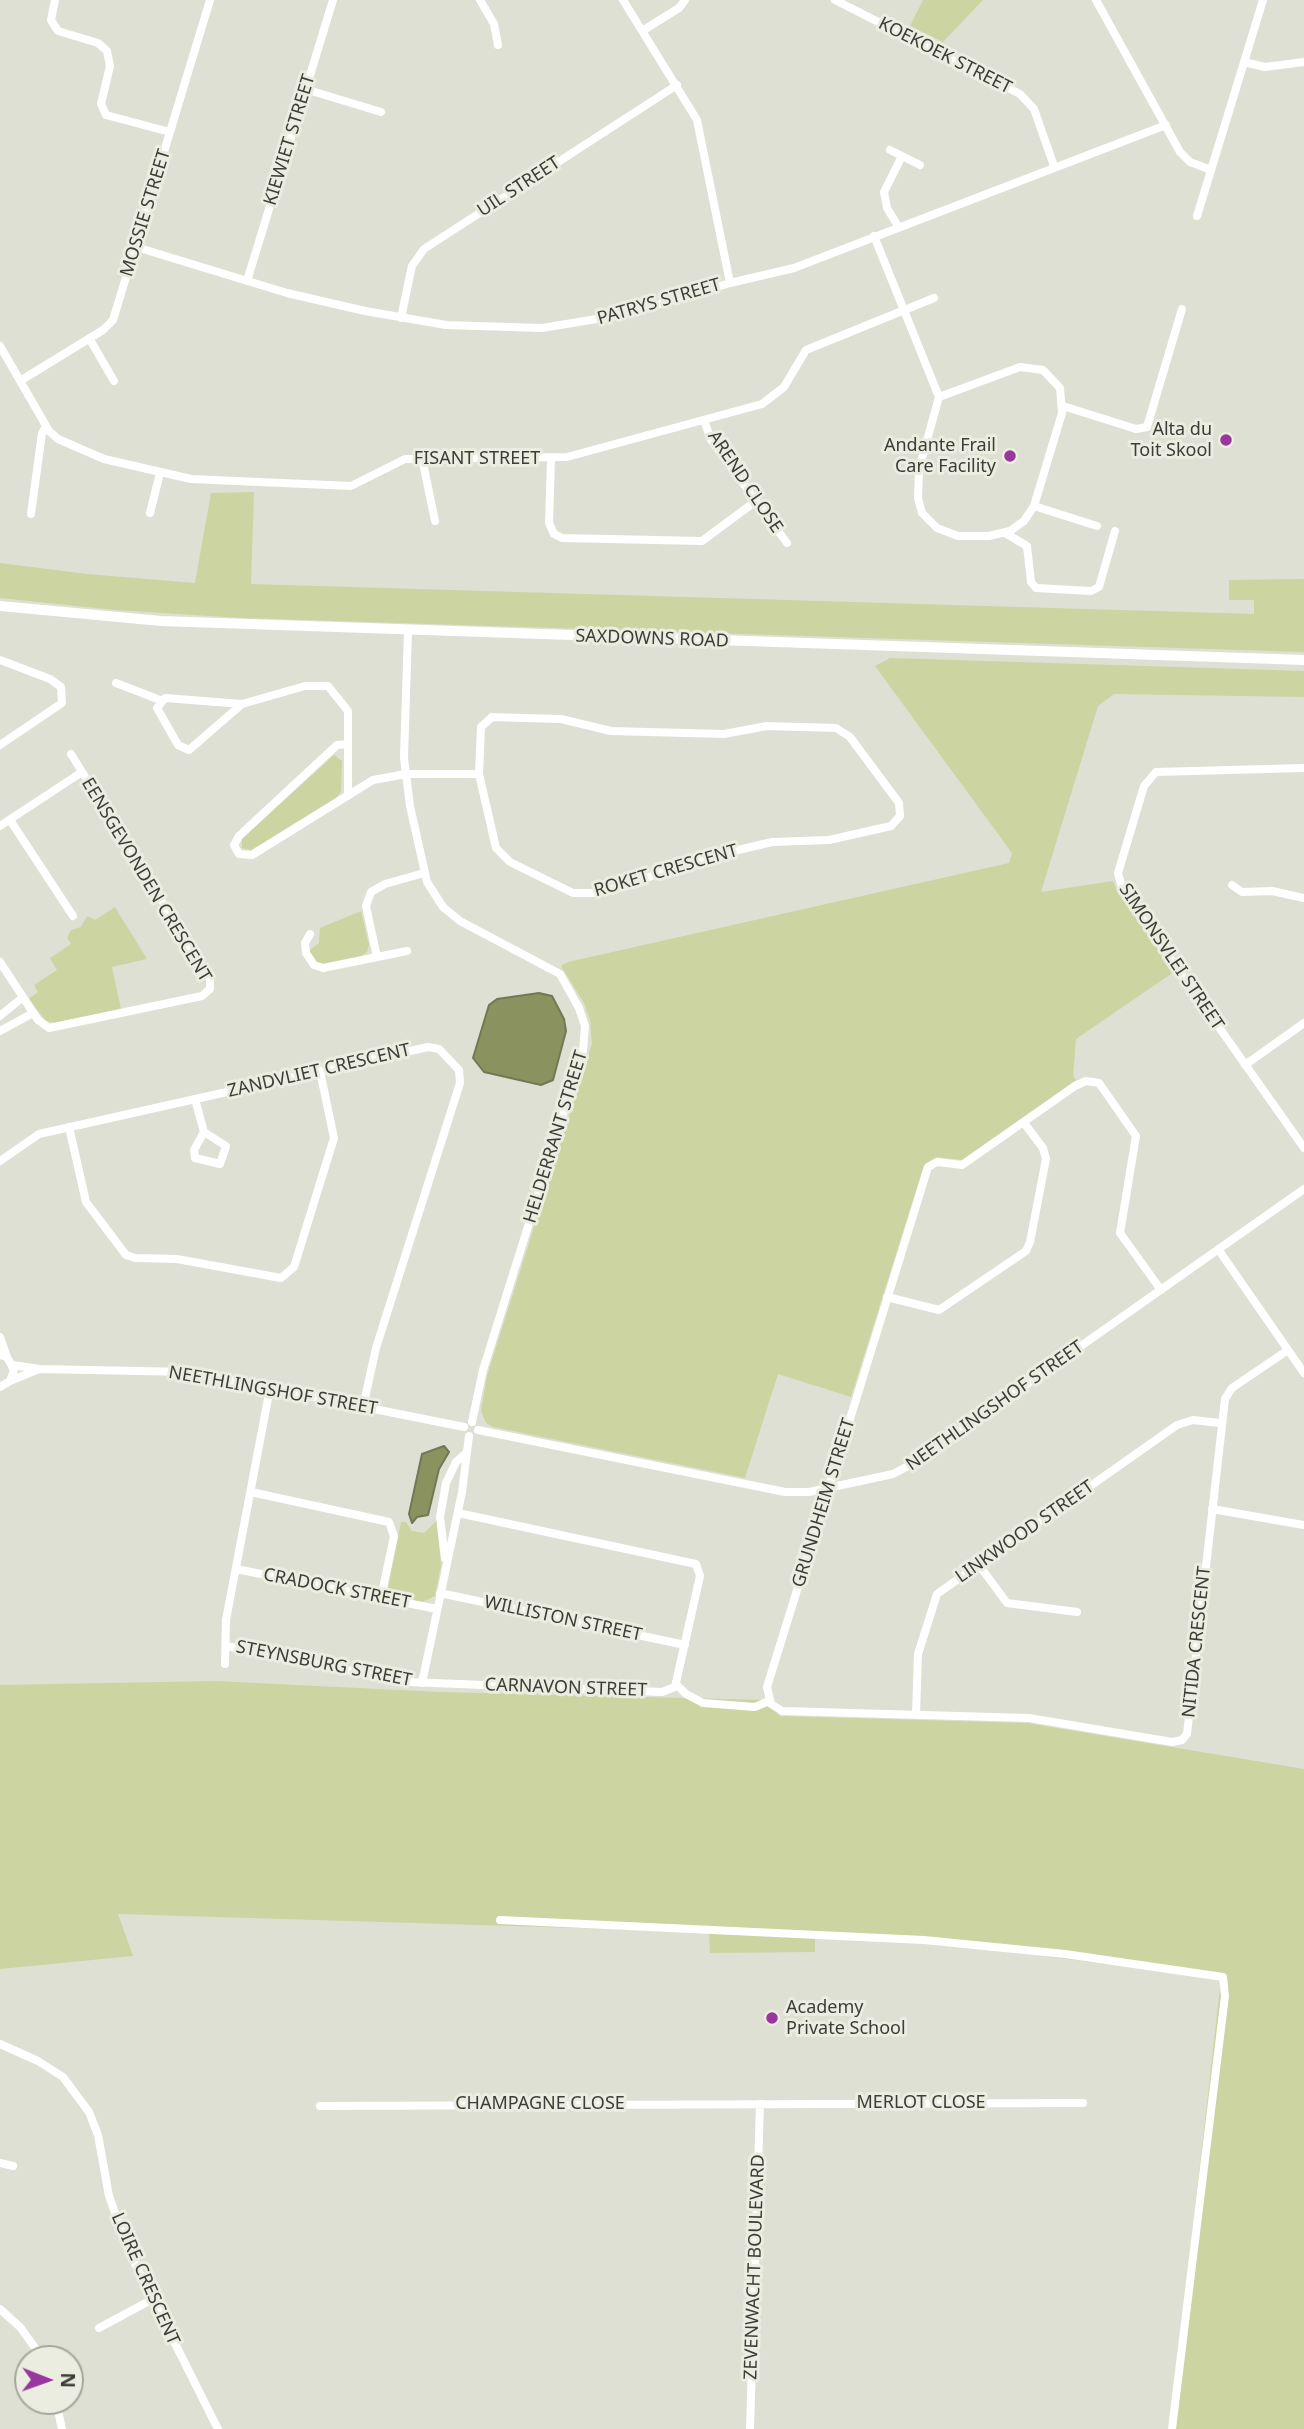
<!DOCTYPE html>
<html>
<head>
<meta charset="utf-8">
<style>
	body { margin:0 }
	#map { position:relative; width:1304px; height:2429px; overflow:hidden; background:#dee0d3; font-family:"Noto Sans",sans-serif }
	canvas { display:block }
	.north { position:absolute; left:14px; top:2345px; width:70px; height:70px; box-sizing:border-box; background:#ebede0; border:2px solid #a5a79d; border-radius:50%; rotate:91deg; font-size:19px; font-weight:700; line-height:28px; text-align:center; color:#3c3d38 }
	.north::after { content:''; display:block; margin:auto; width:24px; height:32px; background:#98379e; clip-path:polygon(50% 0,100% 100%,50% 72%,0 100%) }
</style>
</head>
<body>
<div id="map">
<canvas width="1304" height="2429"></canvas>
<div class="north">N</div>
</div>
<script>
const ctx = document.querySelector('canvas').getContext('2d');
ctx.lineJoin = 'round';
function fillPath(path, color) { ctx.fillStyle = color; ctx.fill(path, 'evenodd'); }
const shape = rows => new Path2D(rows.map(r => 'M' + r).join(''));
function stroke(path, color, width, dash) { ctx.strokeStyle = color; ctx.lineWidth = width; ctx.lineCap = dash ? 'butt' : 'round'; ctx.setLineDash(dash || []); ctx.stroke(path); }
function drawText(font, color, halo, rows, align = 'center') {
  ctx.font = font + ' "Noto Sans",sans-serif'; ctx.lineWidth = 6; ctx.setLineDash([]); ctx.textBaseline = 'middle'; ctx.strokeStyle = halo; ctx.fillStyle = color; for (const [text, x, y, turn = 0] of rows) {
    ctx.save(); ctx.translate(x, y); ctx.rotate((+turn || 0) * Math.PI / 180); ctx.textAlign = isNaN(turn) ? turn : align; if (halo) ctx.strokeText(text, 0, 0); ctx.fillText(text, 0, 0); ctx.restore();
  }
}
const green = shape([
	[923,0,983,0,943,42,910,26],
	[254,492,251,584,1254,614,1254,600,1229,600,1229,580,1304,579,1304,652,241,618,115,610,0,598,0,563,87,574,195,583,211,493],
	[890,658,1304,671,1304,697,1114,694,1098,706,1041,892,1113,881,1118,893,1174,972,1076,1039,1073,1076,1076,1080,962,1160,937,1157,924,1165,851,1397,778,1374,745,1478,493,1427,486,1423,481,1411,487,1376,592,1044,590,1020,584,1003,561,966,568,962,1009,863,1012,853,875,666],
	[334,755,342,761,341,791,337,797,251,850,242,848,242,839],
	[115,907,147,959,112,967,121,1009,55,1023,46,1021,29,999,38,992,34,985,57,970,50,958,71,944,67,938,71,930,81,927,87,916,95,920],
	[361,911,369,945,367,952,361,956,325,965,317,964,310,955,310,950,319,943,320,928],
	[437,1520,441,1565,435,1596,422,1602,390,1595,388,1588,401,1522,406,1522,412,1531,424,1533],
	[216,1681,440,1692,764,1700,780,1716,1027,1723,1304,1769,1304,2429,1170,2429,1221,1979,968,1946,815,1937,815,1952,710,1953,709,1932,118,1914,133,1956,0,1969,0,1685]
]);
const water = shape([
	[539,993,552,996,564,1019,566,1031,553,1080,541,1085,484,1072,473,1058,489,1005,497,999,539,993],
	[444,1446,449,1452,439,1469,428,1515,417,1517,412,1523,409,1514,422,1454,444,1446]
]);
const minor = shape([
	[55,0,51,20,58,31,98,43,107,51,110,66,101,104,106,115,170,132],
	[480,0,494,24,498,45],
	[623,0,697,120,730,283],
	[835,0,1020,94,1034,109,1054,166],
	[1096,0,1180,152,1190,162,1211,170],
	[642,31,679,8,685,0],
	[1244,62,1265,67,1304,62],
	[305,89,381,112],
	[890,150,920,165],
	[1197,216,1263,0],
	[898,226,887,208,884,192,902,156],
	[874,236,939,397,919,469,918,498,922,513,937,528,958,536,989,536,1010,531,1024,521,1034,506,1062,413,1060,388,1043,370,1020,367,939,397],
	[136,247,287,293,365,311,446,325,542,328,627,314,730,283,794,268,1166,125],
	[247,281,333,0],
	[401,318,412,266,424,249,677,85],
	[89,338,114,381],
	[0,346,49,431,58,439,104,459,191,479,351,486,405,459,567,457,762,404,784,387,806,350,934,298],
	[20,381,103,330,113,320,210,0],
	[1063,406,1136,429,1147,427,1182,309],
	[704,420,711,440,787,543],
	[422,458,435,521],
	[551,459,549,523,554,534,562,538,702,541,756,501],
	[1034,506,1097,526],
	[150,513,160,473],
	[31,514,42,433,46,427],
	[1005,533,1027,546,1031,582,1036,588,1091,591,1099,587,1115,531],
	[408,631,404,758,410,806,427,882,443,907,460,921,560,974,579,1008,585,1026,583,1051,483,1370,472,1422],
	[0,660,50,679,61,687,62,703,0,745],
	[116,683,160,700],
	[242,704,165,698,157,708,178,745,189,750,242,704,305,686,328,686,348,711,348,794],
	[492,717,561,719,611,731,724,734,767,726,836,728,850,737,899,803,900,816,891,826,829,840,772,842,675,865,634,884,594,893,573,893,510,862,496,848,479,774,481,727,492,717],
	[347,744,337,745,239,836,234,845,239,854,252,855,373,780,406,774,479,774],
	[1304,768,1156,772,1144,786,1118,873,1123,891,1304,1148],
	[10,820,73,916],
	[0,826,82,772],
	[1232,885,1242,892,1272,891,1304,898],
	[310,934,305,943,306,953,314,965,323,968,407,951],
	[377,957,366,906,371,892,385,884,424,873],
	[0,962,38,1020,49,1028,202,996,210,989,210,979,71,754],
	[0,1016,23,997],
	[0,1031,33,1013],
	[1245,1065,1304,1023],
	[195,1099,204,1132,226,1146,220,1164,195,1158,194,1150,204,1132],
	[69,1127,86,1202,126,1255,135,1258,177,1259,281,1278,294,1267,334,1138,320,1071],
	[0,1161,39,1134,428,1047,439,1049,459,1070,460,1083,376,1348,363,1407],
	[1218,1249,1304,1373],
	[1161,1290,1120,1233,1136,1136,1099,1083,1086,1081,1075,1086,962,1165,937,1162,928,1167,767,1687,771,1704,782,1711,1029,1718,1172,1742,1182,1740,1187,1734,1225,1399,1232,1388,1288,1350],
	[887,1297,939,1310,1026,1251,1030,1242,1046,1159,1043,1148,1024,1123],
	[0,1337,7,1357],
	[0,1355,7,1357,14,1370,10,1381,0,1387],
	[13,1365,39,1369,189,1372,464,1427],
	[10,1381,39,1369],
	[478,1430,785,1492,809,1492,893,1474,916,1462,1304,1189],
	[251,1492,389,1522,394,1536,381,1598],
	[1212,1509,1304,1525],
	[445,1558,440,1517,446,1483,456,1462,466,1453],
	[979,1565,1007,1603,1077,1612],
	[236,1569,437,1609],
	[440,1593,685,1645],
	[226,1646,408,1682,662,1692,675,1687,700,1576,696,1564,458,1513],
	[225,1664,226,1620,270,1388],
	[422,1683,462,1492,469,1436],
	[676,1684,686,1694,703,1703,755,1707,769,1701],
	[916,1714,918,1654,937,1594,1177,1425,1193,1420,1220,1423],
	[500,1920,924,1940,1065,1954,1223,1977,1225,1996,1172,2429],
	[0,2044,38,2061,63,2077,89,2112,98,2135,109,2196,129,2252,218,2429],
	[320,2106,1083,2103],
	[0,2163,13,2166],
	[0,2309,20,2327,43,2359],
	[99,2328,153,2299],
	[56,2401,62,2429],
	[750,2429,760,2104]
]);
const tertiary = shape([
	[0,606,161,621,1304,660]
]);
const markers = [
	[1226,440,7,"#98379e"],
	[1010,456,7,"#98379e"],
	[772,2018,7,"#98379e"]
];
const streetNames = [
	["KOEKOEK STREET",945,56,27],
	["KIEWIET STREET",290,140,-73],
	["UIL STREET",519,187,-33],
	["MOSSIE STREET",146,213,-73],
	["PATRYS STREET",659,302,-16],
	["FISANT STREET",477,459],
	["AREND CLOSE",745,482,56],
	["SAXDOWNS ROAD",652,639,2],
	["ROKET CRESCENT",666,871,-16],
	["EENSGEVONDEN CRESCENT",146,880,59],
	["SIMONSVLEI STREET",1171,957,56],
	["ZANDVLIET CRESCENT",319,1071,-13],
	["HELDERRANT STREET",556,1137,-73],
	["NEETHLINGSHOF STREET",273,1391,10],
	["NEETHLINGSHOF STREET",995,1406,-35],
	["GRUNDHEIM STREET",824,1503,-73],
	["LINKWOOD STREET",1025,1532,-35],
	["CRADOCK STREET",337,1589,11],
	["WILLISTON STREET",563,1619,12],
	["NITIDA CRESCENT",1197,1642,-84],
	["STEYNSBURG STREET",324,1664,11],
	["CARNAVON STREET",566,1688,2],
	["MERLOT CLOSE",921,2103],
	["CHAMPAGNE CLOSE",540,2104],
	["ZEVENWACHT BOULEVARD",755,2267,-88],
	["LOIRE CRESCENT",145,2279,66]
];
const poiNames = [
	["Alta du",1212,430],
	["Toit Skool",1212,451],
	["Andante Frail",996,446],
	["Care Facility",996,467],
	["Academy",786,2008,"left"],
	["Private School",786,2029,"left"]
];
fillPath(green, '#ccd4a2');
fillPath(water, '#8a9260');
stroke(water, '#737854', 2);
stroke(minor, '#fff', 8);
stroke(tertiary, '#fff', 10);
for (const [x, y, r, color] of markers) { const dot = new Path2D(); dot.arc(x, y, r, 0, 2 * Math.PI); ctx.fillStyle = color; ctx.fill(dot); stroke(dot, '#ebede0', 2.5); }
drawText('18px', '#3c3d38', '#ebede0', streetNames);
drawText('18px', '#3c3d38', '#ebede0', poiNames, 'right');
</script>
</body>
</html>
